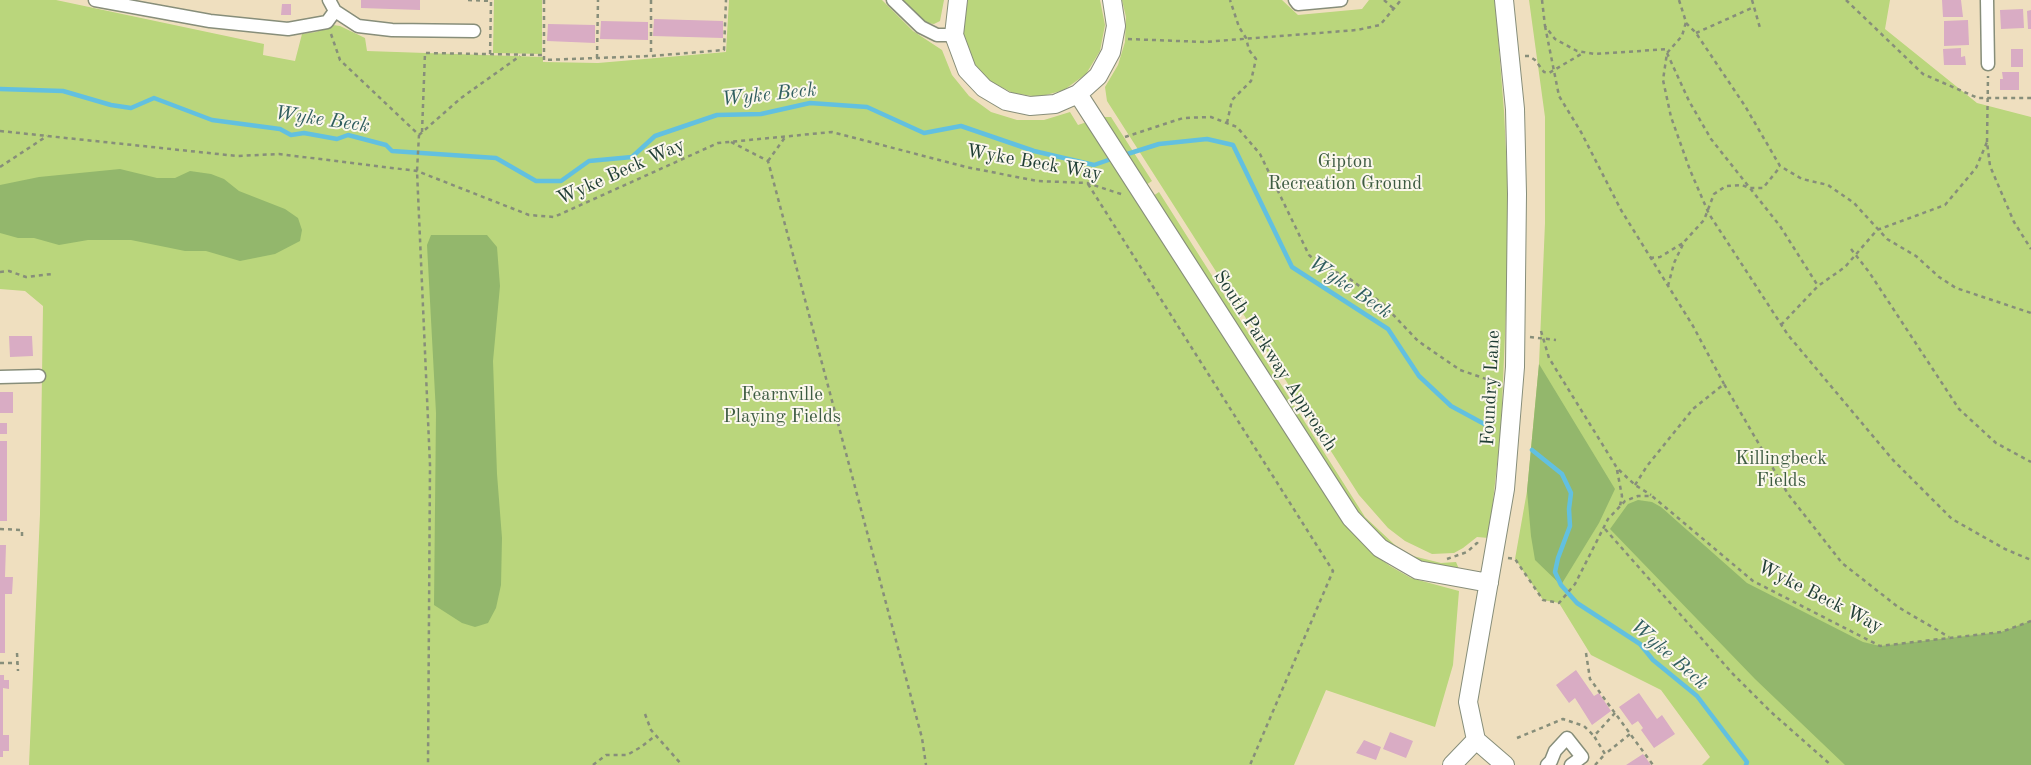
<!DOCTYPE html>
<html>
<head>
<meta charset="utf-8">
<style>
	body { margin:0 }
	canvas { display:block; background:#efdfbf }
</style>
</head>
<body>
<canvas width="2031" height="765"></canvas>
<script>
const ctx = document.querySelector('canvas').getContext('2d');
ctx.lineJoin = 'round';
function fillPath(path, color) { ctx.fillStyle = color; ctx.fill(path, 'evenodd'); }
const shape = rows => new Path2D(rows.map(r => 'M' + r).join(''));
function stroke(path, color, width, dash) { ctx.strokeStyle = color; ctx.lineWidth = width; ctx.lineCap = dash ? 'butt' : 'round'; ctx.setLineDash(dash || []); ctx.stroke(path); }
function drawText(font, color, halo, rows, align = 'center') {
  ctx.font = font + ' "Old Standard TT",serif'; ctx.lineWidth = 4; ctx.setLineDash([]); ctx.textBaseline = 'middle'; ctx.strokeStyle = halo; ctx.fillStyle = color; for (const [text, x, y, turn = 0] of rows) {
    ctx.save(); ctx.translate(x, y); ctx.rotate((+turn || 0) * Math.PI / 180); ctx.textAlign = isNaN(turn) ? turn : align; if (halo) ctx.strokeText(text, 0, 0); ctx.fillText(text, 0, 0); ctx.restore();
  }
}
const green = shape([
	[0,0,56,0,264,44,263,55,295,61,302,34,316,32,333,25,340,26,365,38,367,51,543,57,543,62,598,63,726,52,729,0,882,0,913,31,942,50,952,75,969,96,991,112,1017,120,1044,120,1070,112,1078,125,1087,122,1347,526,1372,553,1390,566,1411,578,1459,591,1453,665,1435,727,1326,690,1294,765,29,765,40,514,43,306,25,291,0,289],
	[494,0,542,0,542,54,493,53],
	[903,0,944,0,940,21,934,24,926,23],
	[968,0,1100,0,1105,25,1100,51,1086,74,1064,90,1039,97,1013,93,989,81,972,61,964,36,963,23],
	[1122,0,1282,0,1298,15,1362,9,1369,0,1495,0,1504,111,1508,193,1507,287,1501,428,1489,538,1477,537,1463,548,1454,553,1432,554,1405,541,1388,528,1359,495,1107,101,1105,87,1118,65,1125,42,1126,17],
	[1529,0,1890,0,1885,29,1977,103,2031,117,2031,765,1702,765,1710,757,1661,690,1591,655,1559,603,1543,600,1515,559,1527,491,1539,364,1545,223,1545,117],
	[1103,117,1111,117,1152,181,1146,185],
	[1159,192,1365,517,1396,546,1413,556,1441,563,1456,562,1459,569,1426,566,1393,550,1361,520,1153,196]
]);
const forest = shape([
	[120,169,157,178,175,178,190,171,211,174,224,179,239,191,285,209,298,218,302,230,300,241,275,254,240,261,206,251,185,251,131,240,88,240,59,245,34,238,18,238,0,233,0,185,39,177],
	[431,235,487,235,497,247,500,286,493,361,497,474,502,538,501,585,496,608,488,623,475,627,462,623,434,605,436,413,427,245],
	[1539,364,1615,489,1599,523,1561,585,1535,560,1531,536,1527,491],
	[1638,500,1652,502,1661,507,1747,583,1863,642,1880,646,2001,632,2031,621,2031,765,1845,765,1755,679,1610,529,1628,504]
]);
const stream = shape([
	[0,89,63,91,111,105,131,108,154,98,212,120,280,129,291,135,304,133,337,139,348,135,386,145,392,151,496,158,536,181,561,181,589,161,632,157,655,136,717,115,761,114,810,103,867,107,924,133,961,126,1034,151,1094,165,1114,158],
	[1121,156,1159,144,1207,139,1233,145,1292,267,1388,329,1419,376,1451,406,1488,426],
	[1532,450,1562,474,1571,493,1569,509,1570,526,1558,558,1555,572,1561,585,1577,603,1640,644,1653,660,1697,696,1747,762,1746,765]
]);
const building = shape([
	[361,0,420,0,420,10,361,8],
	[1942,0,1961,0,1963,17,1943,17],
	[282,4,291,4,291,15,281,15],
	[2023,9,2024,28,2001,29,2000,10],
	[2031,10,2031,29,2028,29,2027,11],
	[654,19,723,21,723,38,653,36],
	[1968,20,1969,45,1944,46,1944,21],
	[601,21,648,22,648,40,600,39],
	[548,24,595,25,595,43,547,41],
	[1961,48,1961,57,1965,56,1966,65,1944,65,1943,49],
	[2011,49,2023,49,2023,67,2011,67],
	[2002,72,2019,72,2019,90,2000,90,2000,79,2003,79],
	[9,336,32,336,33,356,10,357],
	[0,392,13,392,13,413,0,413],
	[0,423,7,423,7,434,0,434],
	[0,441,7,441,7,521,0,521],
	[0,545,6,545,5,577,13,577,12,594,5,594,5,653,0,653],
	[1576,670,1594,696,1599,693,1611,711,1592,725,1575,698,1569,703,1556,685],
	[0,675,4,675,4,680,9,680,9,689,3,688,3,735,9,735,9,751,3,751,3,757,0,757],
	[1639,693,1657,719,1662,715,1675,734,1654,748,1641,730,1643,728,1638,721,1632,725,1619,707],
	[1390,732,1413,741,1406,758,1383,749],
	[1364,740,1381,747,1376,760,1356,753],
	[1643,754,1651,765,1626,765]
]);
const path = shape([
	[468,0,491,1,490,56],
	[544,0,544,60,651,56,724,50,726,0],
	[651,0,651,56],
	[1384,0,1394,9],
	[1542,0,1545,26,1555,39,1577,51,1595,54,1669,49],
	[1679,0,1686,22,1682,36,1667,53,1663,80,1671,117,1690,170,1709,214,1788,335,1893,460,1952,519,2005,549,2031,560],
	[1752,0,1760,28],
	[1846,0,1923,74,1978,98,2031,98],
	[1686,23,1696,33,1745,106,1780,166,1802,179,1828,185,1854,203,1887,239,1916,256,1939,277,1956,288,2031,313],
	[1545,26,1559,96,1581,132,1621,210,1693,326,1724,384],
	[1696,33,1754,7],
	[331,34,340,60,419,135,417,171,430,465,428,765],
	[1128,39,1204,42,1357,30,1380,25,1401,0],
	[1667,53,1689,101,1711,139,1780,226,1818,286],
	[1525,56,1529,56,1535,60,1544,72,1549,73,1583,53],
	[597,58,598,0],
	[1227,123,1232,100,1251,81,1256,59,1249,50,1246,38,1239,27,1230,0],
	[0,131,237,156,279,154,417,171,529,215,554,217,718,143,832,132,966,167,1037,181,1087,183,1124,195],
	[422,132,425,53,544,55],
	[419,135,461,98,520,56],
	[1125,137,1183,118,1211,117,1237,127,1260,154,1309,255,1318,263,1350,279,1383,304,1418,341,1460,370,1498,383],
	[731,142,768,161,922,738,926,765],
	[1987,142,1988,76],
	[768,161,786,136],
	[0,167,47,136],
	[1088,184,1333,571,1250,765],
	[1851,249,1869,272,1959,409,1996,443,2031,462],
	[1650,258,1660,257,1683,243],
	[0,272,9,271,26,277,52,274],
	[1668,286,1674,263,1684,242,1704,220,1714,194,1726,186,1742,185,1749,188,1763,188,1780,167],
	[1781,325,1818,286,1845,267,1877,230,1945,205,1976,168,1987,142,1990,166,2014,222,2031,249],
	[1541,331,1549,358,1617,468,1635,485,1651,495],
	[1530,337,1556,340],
	[1617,470,1622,496,1620,506],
	[1635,485,1647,466,1693,409,1724,384,1788,494,1842,563,1898,607,1949,637],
	[0,529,22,530,22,539],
	[1605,529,1732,673,1771,712,1831,765],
	[1508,558,1515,559,1543,600,1559,603,1575,584,1608,519,1625,501,1638,496,1652,496,1753,581,1880,646,2001,632,2031,621],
	[1447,559,1467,552,1477,543,1479,545],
	[17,653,18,671],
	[1586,653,1590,679,1653,765],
	[0,663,18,663],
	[1615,713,1594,736,1605,754,1630,734],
	[645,714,651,730,682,765],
	[1517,738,1563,719,1584,726,1594,736],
	[593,765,606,755,627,755,641,747,655,736],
	[1595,765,1605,754]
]);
const street = shape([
	[95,0,210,21,288,29,327,22,335,11],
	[329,0,335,11,358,26,392,30,474,31],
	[893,0,921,27,937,35,954,35],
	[1295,0,1298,4,1341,0],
	[1987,0,1988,64],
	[0,377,39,376],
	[1547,765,1551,761,1555,751,1567,738,1582,757,1571,765]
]);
const secondary = shape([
	[958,0,954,35,967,70,984,88,1006,101,1030,106,1055,104,1078,94,1098,76,1111,52,1116,26,1112,0],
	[1078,94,1351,518,1380,548,1418,570,1489,583],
	[1476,740,1468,702,1505,489,1515,367,1517,194,1515,109,1504,0],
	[1476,740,1505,765],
	[1452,765,1476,740]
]);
const parkNames = [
	["Gipton",1345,162],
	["Recreation Ground",1345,184],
	["Fearnville",782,395],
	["Playing Fields",782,417],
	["Killingbeck",1781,459],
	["Fields",1781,481]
];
const streetNames = [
	["Wyke Beck Way",1034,163,10],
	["Wyke Beck Way",621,172,-24],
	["South Parkway Approach",1275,361,57],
	["Foundry Lane",1491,388,-87],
	["Wyke Beck Way",1820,597,27]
];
const waterNames = [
	["Wyke Beck",769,95,-6],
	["Wyke Beck",322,120,8],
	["Wyke Beck",1350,288,34],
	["Wyke Beck",1669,655,41]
];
fillPath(green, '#bad67c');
fillPath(forest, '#93b76c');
stroke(stream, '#62c0e0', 4.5);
fillPath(building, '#d9acc4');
stroke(street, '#878e7a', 15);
stroke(secondary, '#878e7a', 20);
stroke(path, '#878e7a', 2.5, [4, 4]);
stroke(street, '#fff', 12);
stroke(secondary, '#fff', 18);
drawText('19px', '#3e5c42', '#fbf7ec', parkNames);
drawText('19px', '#1f3d34', '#fbf7ec', streetNames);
drawText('italic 20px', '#305e5f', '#fbf7ec', waterNames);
</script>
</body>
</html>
